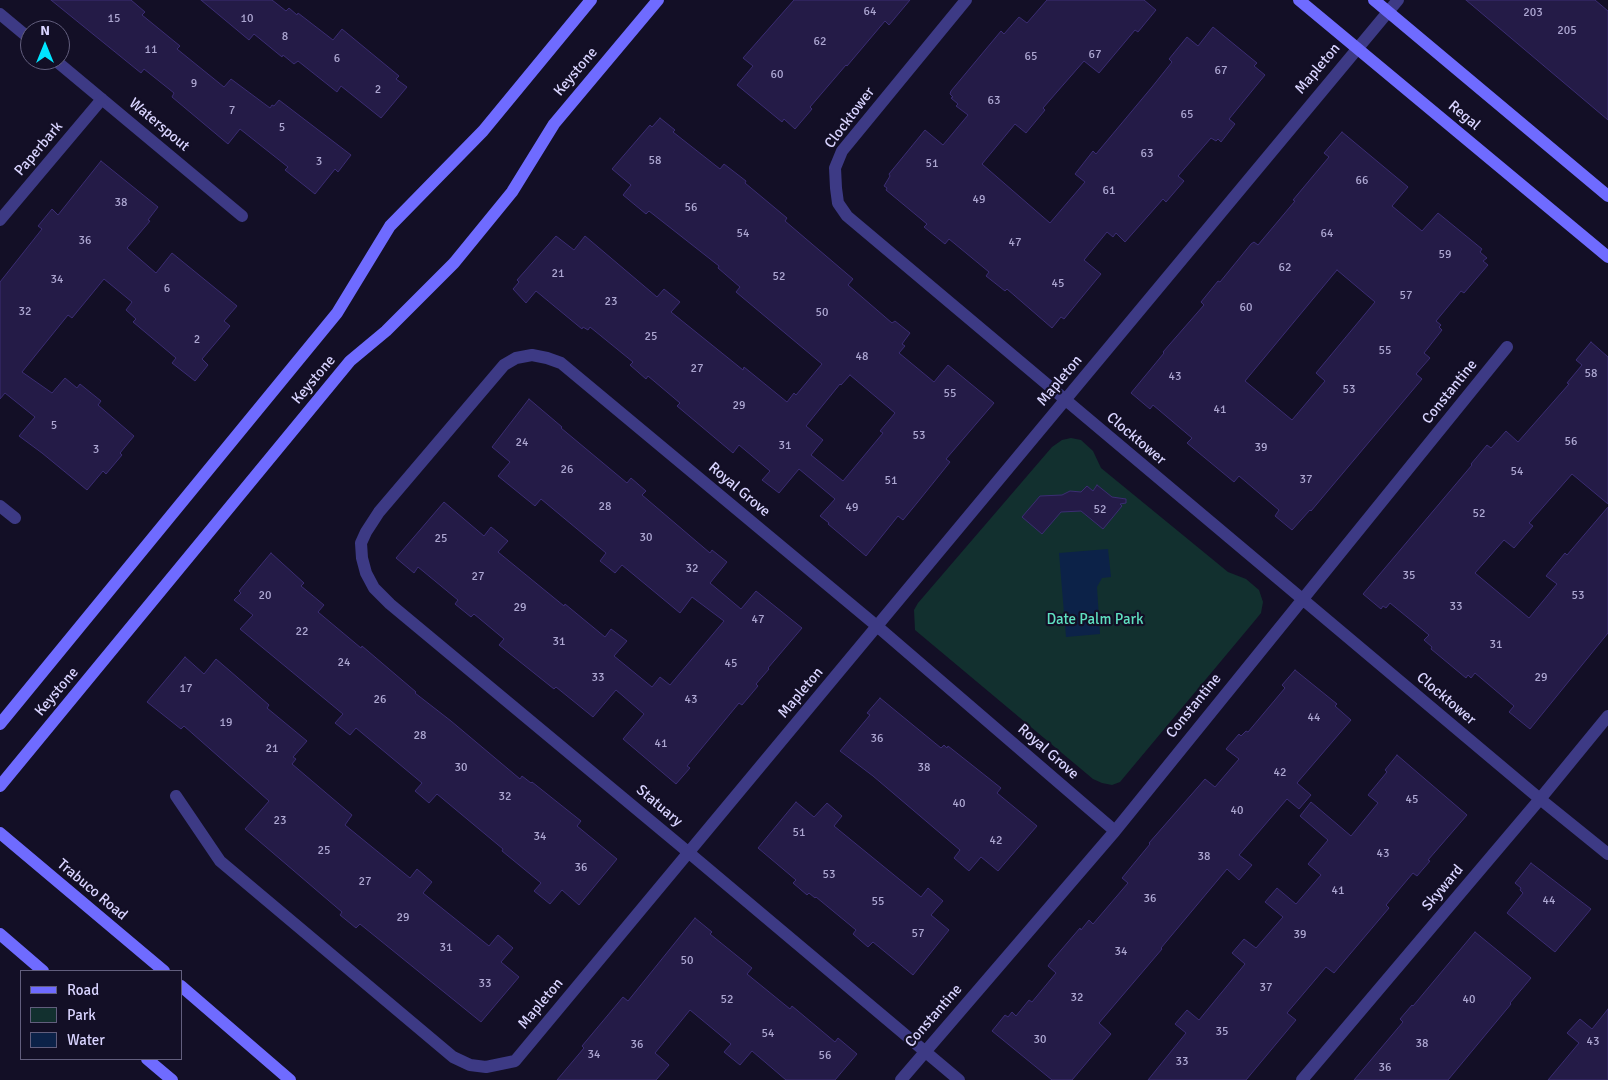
<!DOCTYPE html>
<html>
<head>
<meta charset="utf-8">
<style>
	body { margin:0 }
	#map { position:relative; width:1608px; height:1080px; overflow:hidden; background:#130f26; font-family:Signika,sans-serif }
	canvas { display:block }
	.legend { position:absolute; left:20px; top:970px; width:162px; height:90px; box-sizing:border-box; background:#130f26; border:1px solid #625e7d; margin:0; padding:6px 9px; list-style:none; font-size:15px; color:#d9d4ff }
	.legend li { display:flex; align-items:center; gap:10px; height:25px }
	.legend b { width:25px; border:1px solid #625e7d }
	.north { position:absolute; left:20px; top:20px; width:50px; height:50px; box-sizing:border-box; background:#130f26; border:1px solid #625e7d; border-radius:50%; rotate:0deg; font-size:14px; font-weight:700; line-height:20px; text-align:center; color:#d9d4ff }
	.north::after { content:''; display:block; margin:auto; width:18px; height:22px; background:#00e5ff; clip-path:polygon(50% 0,100% 100%,50% 72%,0 100%) }
</style>
</head>
<body>
<div id="map">
<canvas width="1608" height="1080"></canvas>
<ul class="legend">
<li><b style="height:6px;background:#6f6bff"></b>Road</li>
<li><b style="height:14px;background:#12302f"></b>Park</li>
<li><b style="height:14px;background:#0c2248"></b>Water</li>
</ul>
<div class="north">N</div>
</div>
<script>
const ctx = document.querySelector('canvas').getContext('2d');
ctx.lineJoin = 'round';
function fillPath(path, color) { ctx.fillStyle = color; ctx.fill(path, 'evenodd'); }
const shape = rows => new Path2D(rows.map(r => 'M' + r).join(''));
function stroke(path, color, width, dash) { ctx.strokeStyle = color; ctx.lineWidth = width; ctx.lineCap = dash ? 'butt' : 'round'; ctx.setLineDash(dash || []); ctx.stroke(path); }
function drawText(font, color, halo, rows, align = 'center') {
  ctx.font = font + ' Signika,sans-serif'; ctx.lineWidth = 4.5; ctx.setLineDash([]); ctx.textBaseline = 'middle'; ctx.strokeStyle = halo; ctx.fillStyle = color; for (const [text, x, y, turn = 0] of rows) {
    ctx.save(); ctx.translate(x, y); ctx.rotate((+turn || 0) * Math.PI / 180); ctx.textAlign = isNaN(turn) ? turn : align; if (halo) ctx.strokeText(text, 0, 0); ctx.fillText(text, 0, 0); ctx.restore();
  }
}
const green = shape([
	[1071,438,1081,440,1093,451,1101,468,1228,572,1246,579,1259,590,1263,602,1261,613,1252,624,1120,782,1112,785,1102,783,1093,779,915,630,914,610,918,603,1052,447,1062,440]
]);
const water = shape([
	[1108,549,1111,577,1102,578,1097,587,1100,634,1066,637,1059,553]
]);
const building = shape([
	[51,0,131,0,145,12,142,15,180,46,177,49,224,87,231,79,270,108,272,105,274,106,279,100,351,155,338,172,335,169,315,194,285,170,288,167,240,129,228,144,172,97,174,93,144,69,141,73,51,0],
	[201,0,272,0,286,11,289,8,297,15,298,13,333,40,342,29,399,76,396,79,407,87,381,118,341,86,337,92,298,61,294,64,283,55,282,57,254,34,249,40,201,0],
	[794,0,910,0,889,25,885,21,847,66,846,65,810,107,812,109,795,129,784,119,782,122,737,85,753,66,743,58,794,0],
	[1047,0,1144,0,1156,10,1138,32,1135,30,1099,73,1084,61,1043,108,1045,110,1026,133,1015,124,982,164,1050,223,1085,182,1075,174,1093,151,1096,154,1152,87,1172,62,1169,59,1187,37,1198,46,1213,27,1257,63,1254,66,1265,75,1229,119,1235,124,1221,142,1218,139,1216,141,1211,138,1178,176,1184,181,1166,202,1163,199,1125,242,1116,233,1113,237,1107,232,1084,260,1101,274,1064,319,1061,317,1052,328,1007,289,1005,291,986,276,989,272,949,239,945,244,924,227,927,224,886,190,887,188,884,186,890,176,889,174,925,130,943,145,968,115,956,106,958,104,951,98,953,97,950,94,951,91,1001,31,1004,34,1019,17,1027,23,1047,0],
	[1466,0,1595,0,1608,11,1608,120,1466,0],
	[660,118,675,130,673,132,720,169,724,164,746,181,745,183,787,218,785,221,853,279,848,285,892,323,895,321,910,333,902,344,905,346,899,353,934,382,948,365,994,403,946,459,950,462,917,503,903,520,898,516,866,556,828,524,829,523,820,516,835,499,799,469,779,493,762,480,770,471,739,445,733,453,677,406,680,403,648,376,646,379,630,365,633,362,590,327,588,330,583,327,582,329,536,291,526,303,513,289,519,282,517,280,556,236,574,250,585,236,657,297,664,289,680,302,671,312,743,370,744,367,787,402,794,393,796,395,822,364,736,292,740,287,718,268,719,266,649,211,646,214,623,195,631,185,612,169,650,125,652,127,660,118],
	[850,375,895,413,880,431,883,433,843,481,811,455,823,440,806,426,840,384,841,385,850,375],
	[1342,132,1408,187,1392,206,1422,231,1438,213,1482,249,1480,252,1487,258,1483,261,1488,265,1464,293,1461,291,1436,321,1441,325,1439,327,1442,330,1424,353,1430,358,1416,374,1422,379,1311,511,1310,510,1292,530,1275,516,1279,510,1239,476,1234,482,1187,443,1192,438,1153,405,1150,409,1131,393,1164,353,1163,352,1204,305,1201,302,1218,281,1220,282,1251,244,1254,242,1258,245,1295,201,1293,200,1329,157,1324,153,1342,132],
	[1337,270,1375,302,1316,373,1325,381,1292,420,1245,381,1337,270],
	[101,161,158,207,148,220,150,221,127,248,156,273,172,253,237,306,224,321,230,326,202,359,208,365,195,381,172,363,176,358,133,322,136,319,126,310,132,302,104,279,72,318,68,315,22,372,52,393,65,378,77,388,80,384,101,401,98,405,134,436,120,453,122,455,106,474,103,471,87,490,42,453,19,436,35,417,5,393,0,399,0,282,42,229,38,226,52,209,58,215,101,161],
	[1591,342,1608,357,1608,504,1572,474,1529,523,1533,526,1514,548,1504,540,1475,573,1529,618,1557,584,1546,576,1565,553,1567,555,1608,507,1608,633,1530,729,1509,712,1514,706,1475,673,1471,678,1468,675,1466,678,1431,649,1432,647,1424,640,1429,635,1390,603,1386,608,1383,606,1381,609,1363,594,1472,465,1471,464,1487,445,1491,448,1506,431,1518,442,1569,384,1567,383,1582,365,1576,360,1591,342],
	[529,399,562,427,561,428,627,483,631,478,646,491,642,495,710,553,712,550,727,562,710,583,741,609,756,591,802,628,768,668,769,669,756,684,758,686,742,705,739,703,687,766,690,768,676,784,623,739,644,714,616,690,593,717,556,687,554,689,499,645,504,639,474,614,471,617,455,604,458,600,418,567,414,573,396,558,444,502,484,536,491,527,508,541,498,552,564,606,565,604,605,637,611,629,627,641,614,656,652,687,660,677,670,685,724,621,692,597,680,613,622,565,615,573,600,561,606,553,541,499,535,506,498,476,510,462,492,447,529,399],
	[1097,485,1112,497,1126,499,1126,503,1120,504,1122,506,1103,529,1081,511,1061,512,1042,534,1022,517,1040,496,1062,495,1070,491,1081,492,1087,486,1093,491,1097,485],
	[271,553,304,583,301,586,324,605,318,612,361,648,362,646,416,692,415,693,451,721,520,779,522,776,531,783,532,782,581,821,577,826,617,859,579,905,562,890,550,904,534,891,541,883,502,851,503,849,437,794,429,803,415,791,422,783,356,728,350,735,335,723,343,714,240,629,253,615,234,600,241,593,239,591,271,553],
	[185,657,204,674,216,659,230,671,269,705,267,708,307,741,293,757,296,759,292,764,352,815,345,825,410,878,417,869,432,882,423,893,489,946,498,935,513,948,501,962,519,977,481,1022,360,924,356,928,340,915,342,912,245,829,269,801,184,726,181,729,147,702,185,657],
	[1295,670,1337,704,1335,706,1351,720,1297,783,1311,795,1299,809,1287,799,1239,855,1252,865,1239,880,1227,869,1161,948,1162,949,1099,1023,1111,1034,1072,1080,1052,1080,992,1031,1005,1015,1008,1017,1012,1012,1016,1016,1029,1000,1032,1002,1056,973,1048,966,1050,963,1080,928,1081,930,1089,920,1093,924,1128,883,1122,878,1150,844,1149,843,1205,779,1215,787,1239,759,1226,749,1239,734,1241,736,1246,731,1248,732,1285,688,1282,685,1295,670],
	[880,698,941,748,944,745,947,748,948,746,1001,788,997,793,1037,826,998,871,981,857,969,871,954,858,960,850,873,776,840,751,870,715,867,713,880,698],
	[1397,755,1467,815,1428,860,1430,861,1417,876,1413,873,1386,905,1389,908,1334,973,1326,967,1287,1013,1296,1020,1246,1080,1148,1080,1186,1033,1175,1024,1187,1010,1199,1020,1245,964,1232,953,1244,939,1256,948,1283,917,1265,902,1277,888,1296,904,1321,875,1308,864,1328,840,1300,816,1311,802,1351,836,1378,803,1368,795,1387,772,1385,770,1397,755],
	[796,802,814,817,827,803,842,816,834,826,921,897,928,888,943,901,931,915,949,930,913,975,873,942,868,947,853,934,856,930,816,897,815,898,809,893,807,895,793,883,796,880,758,848,796,802],
	[1531,863,1591,909,1555,952,1507,913,1523,893,1520,890,1521,888,1515,883,1531,863],
	[695,918,712,932,710,934,752,968,747,974,790,1009,792,1006,835,1042,838,1038,857,1054,835,1080,786,1080,752,1051,740,1065,724,1052,731,1044,690,1010,655,1053,669,1065,656,1080,557,1080,584,1048,582,1046,623,997,628,1001,695,918],
	[1475,932,1531,978,1510,1003,1511,1004,1448,1080,1354,1080,1403,1022,1400,1019,1412,1005,1413,1006,1475,932],
	[1608,1009,1608,1080,1548,1080,1579,1043,1567,1033,1580,1019,1592,1029,1608,1009]
]);
const street = shape([
	[966,0,842,151,835,168,836,188,838,203,847,216,1540,799,1608,854],
	[0,14,30,39],
	[55,60,242,216],
	[0,220,102,99],
	[0,506,15,518],
	[176,796,220,861,453,1057,470,1065,486,1067,515,1061,1398,0],
	[901,1080,1115,831,1507,347],
	[959,1080,688,852,390,604,374,588,366,573,362,558,361,543,366,532,379,512,504,365,516,358,532,355,547,358,561,363,878,627,1115,831],
	[1302,1080,1540,799,1608,716]
]);
const secondary = shape([
	[1299,0,1608,257],
	[1374,0,1608,196],
	[0,724,337,313,390,226,483,131,591,0],
	[0,786,350,361,386,331,454,263,512,192,554,124,658,0],
	[0,833,164,971],
	[0,934,43,971],
	[181,986,290,1080],
	[147,1059,172,1080]
]);
const numberNames = [
	["64",870,12],
	["203",1533,13],
	["15",114,19],
	["10",247,19],
	["205",1567,31],
	["8",285,37],
	["62",820,42],
	["11",151,50],
	["67",1095,55],
	["65",1031,57],
	["6",337,59],
	["67",1221,71],
	["60",777,75],
	["9",194,84],
	["2",378,90],
	["63",994,101],
	["7",232,111],
	["65",1187,115],
	["5",282,128],
	["63",1147,154],
	["58",655,161],
	["3",319,162],
	["51",932,164],
	["66",1362,181],
	["61",1109,191],
	["49",979,200],
	["38",121,203],
	["56",691,208],
	["54",743,234],
	["64",1327,234],
	["36",85,241],
	["47",1015,243],
	["59",1445,255],
	["62",1285,268],
	["21",558,274],
	["52",779,277],
	["34",57,280],
	["45",1058,284],
	["6",167,289],
	["57",1406,296],
	["23",611,302],
	["60",1246,308],
	["32",25,312],
	["50",822,313],
	["25",651,337],
	["2",197,340],
	["55",1385,351],
	["48",862,357],
	["27",697,369],
	["58",1591,374],
	["43",1175,377],
	["53",1349,390],
	["55",950,394],
	["29",739,406],
	["41",1220,410],
	["5",54,426],
	["53",919,436],
	["56",1571,442],
	["24",522,443],
	["31",785,446],
	["39",1261,448],
	["3",96,450],
	["26",567,470],
	["54",1517,472],
	["37",1306,480],
	["51",891,481],
	["28",605,507],
	["49",852,508],
	["52",1100,510],
	["52",1479,514],
	["30",646,538],
	["25",441,539],
	["32",692,569],
	["35",1409,576],
	["27",478,577],
	["20",265,596],
	["53",1578,596],
	["33",1456,607],
	["29",520,608],
	["47",758,620],
	["22",302,632],
	["31",559,642],
	["31",1496,645],
	["24",344,663],
	["45",731,664],
	["33",598,678],
	["29",1541,678],
	["17",186,689],
	["26",380,700],
	["43",691,700],
	["44",1314,718],
	["19",226,723],
	["28",420,736],
	["36",877,739],
	["41",661,744],
	["21",272,749],
	["30",461,768],
	["38",924,768],
	["42",1280,773],
	["32",505,797],
	["45",1412,800],
	["40",959,804],
	["40",1237,811],
	["23",280,821],
	["51",799,833],
	["34",540,837],
	["42",996,841],
	["25",324,851],
	["43",1383,854],
	["38",1204,857],
	["36",581,868],
	["53",829,875],
	["27",365,882],
	["41",1338,891],
	["36",1150,899],
	["44",1549,901],
	["55",878,902],
	["29",403,918],
	["57",918,934],
	["39",1300,935],
	["31",446,948],
	["34",1121,952],
	["50",687,961],
	["33",485,984],
	["37",1266,988],
	["32",1077,998],
	["52",727,1000],
	["40",1469,1000],
	["35",1222,1032],
	["54",768,1034],
	["30",1040,1040],
	["43",1593,1042],
	["38",1422,1044],
	["36",637,1045],
	["34",594,1055],
	["56",825,1056],
	["33",1182,1062],
	["36",1385,1068]
];
const streetNames = [
	["Mapleton",1318,69,-50],
	["Keystone",576,72,-50],
	["Regal",1464,116,40],
	["Clocktower",850,118,-53],
	["Waterspout",159,125,40],
	["Paperbark",39,149,-50],
	["Keystone",314,380,-50],
	["Mapleton",1060,381,-50],
	["Constantine",1450,392,-51],
	["Clocktower",1136,439,40],
	["Royal Grove",739,490,40],
	["Keystone",57,692,-50],
	["Mapleton",801,693,-50],
	["Clocktower",1446,699,40],
	["Constantine",1194,706,-51],
	["Royal Grove",1048,752,41],
	["Statuary",659,806,40],
	["Skyward",1443,888,-50],
	["Trabuco Road",92,890,40],
	["Mapleton",541,1004,-50],
	["Constantine",934,1016,-49]
];
const parkNames = [
	["Date Palm Park",1095,620]
];
fillPath(green, '#12302f');
fillPath(water, '#0c2248');
fillPath(building, '#241b47');
stroke(building, '#3b2d73', 1);
stroke(street, '#3d3a85', 12);
stroke(secondary, '#6f6bff', 12);
drawText('12px', '#aca6d1', null, numberNames);
drawText('15px', '#d9d4ff', '#130f26', streetNames);
drawText('15px', '#5fe0c0', '#130f26', parkNames);
</script>
</body>
</html>
